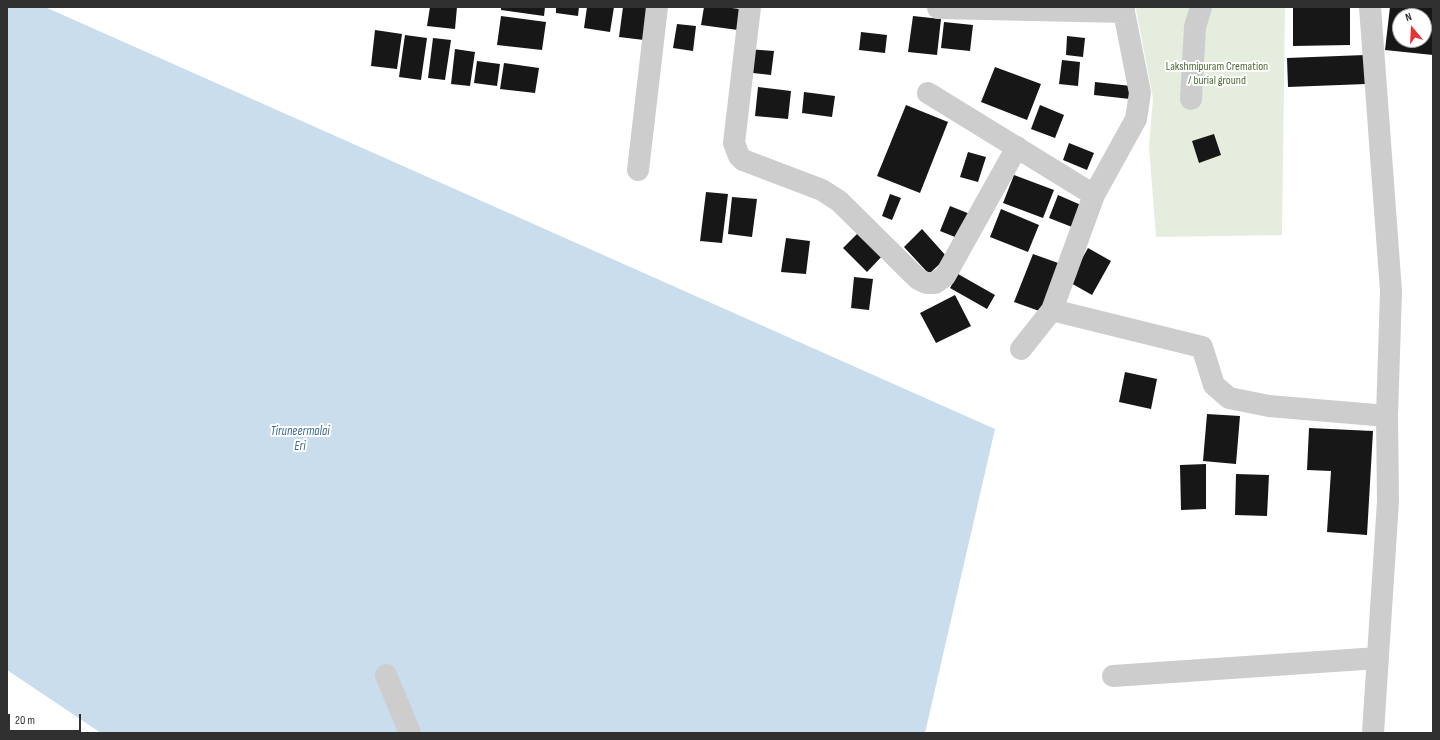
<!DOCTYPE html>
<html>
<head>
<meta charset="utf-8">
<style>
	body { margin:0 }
	#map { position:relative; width:1440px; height:740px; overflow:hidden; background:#fff; font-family:"Sofia Sans Condensed",sans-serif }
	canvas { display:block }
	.frame { position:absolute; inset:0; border:8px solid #303030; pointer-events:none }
	.north { position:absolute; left:1392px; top:8px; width:40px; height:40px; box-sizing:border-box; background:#fff; border:1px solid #acacac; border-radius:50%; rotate:342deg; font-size:11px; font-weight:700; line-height:16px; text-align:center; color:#303030 }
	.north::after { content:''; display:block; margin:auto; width:14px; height:18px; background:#e53436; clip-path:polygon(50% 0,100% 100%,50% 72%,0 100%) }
	.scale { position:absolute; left:8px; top:714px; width:73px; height:18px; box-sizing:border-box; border:2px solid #303030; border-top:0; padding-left:5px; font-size:12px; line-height:14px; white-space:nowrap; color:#303030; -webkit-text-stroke:3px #fff; paint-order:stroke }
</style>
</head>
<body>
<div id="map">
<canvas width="1440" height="740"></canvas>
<div class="frame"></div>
<div class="north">N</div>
<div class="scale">20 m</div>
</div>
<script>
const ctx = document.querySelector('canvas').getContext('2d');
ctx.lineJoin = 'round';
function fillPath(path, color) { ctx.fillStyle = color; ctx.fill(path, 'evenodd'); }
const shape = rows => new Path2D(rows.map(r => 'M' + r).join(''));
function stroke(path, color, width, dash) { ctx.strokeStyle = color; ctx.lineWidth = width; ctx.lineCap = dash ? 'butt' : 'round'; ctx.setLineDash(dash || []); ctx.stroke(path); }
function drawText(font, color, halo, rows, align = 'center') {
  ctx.font = font + ' "Sofia Sans Condensed",sans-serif'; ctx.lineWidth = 4; ctx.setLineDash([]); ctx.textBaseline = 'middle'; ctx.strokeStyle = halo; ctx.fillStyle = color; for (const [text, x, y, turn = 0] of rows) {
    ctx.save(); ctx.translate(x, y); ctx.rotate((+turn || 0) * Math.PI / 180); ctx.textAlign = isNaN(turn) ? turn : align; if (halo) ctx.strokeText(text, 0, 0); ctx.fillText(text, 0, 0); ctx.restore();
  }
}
const green = shape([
	[1137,7,1285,7,1282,235,1156,237,1149,147,1153,98,1136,10]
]);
const water = shape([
	[7,7,45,7,995,429,925,733,101,733,7,670]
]);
const building = shape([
	[430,7,457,7,455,29,427,26],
	[501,7,545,7,544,16,501,10],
	[556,7,579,7,578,16,556,13],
	[587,7,614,7,610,32,584,28],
	[623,7,648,7,644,40,619,37],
	[704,7,724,7,740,9,738,30,701,25],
	[1293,7,1350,7,1350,45,1293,46],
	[1390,7,1433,7,1433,55,1385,50],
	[1400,16,1424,16,1424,40,1400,40],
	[501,16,546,22,542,50,497,45],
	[913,16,941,19,937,55,908,52],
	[944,22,973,25,970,51,941,48],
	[677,24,696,26,693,51,673,48],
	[375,30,402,34,397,69,371,66],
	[861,32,887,35,885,53,859,50],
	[405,35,427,38,421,80,399,77],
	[1067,36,1085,38,1083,57,1066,55],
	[433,38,451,40,445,80,428,78],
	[455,49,475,52,470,86,451,84],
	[747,49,774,51,771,75,744,72],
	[1365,55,1366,84,1288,87,1287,58],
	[1062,60,1080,62,1078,86,1059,84],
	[477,61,500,64,497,86,474,83],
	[504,63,539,68,535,93,500,89],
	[995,67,1041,84,1027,120,981,102],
	[1095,82,1131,86,1130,99,1094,95],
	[758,87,791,91,788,119,755,116],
	[804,92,835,96,832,117,802,113],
	[906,105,948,122,920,193,877,176],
	[1040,105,1064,115,1055,138,1031,129],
	[1214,134,1221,155,1199,163,1192,141],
	[1069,143,1094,153,1087,170,1063,160],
	[968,152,986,157,978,182,960,177],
	[1014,175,1054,190,1043,218,1003,203],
	[706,192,728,194,722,243,700,241],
	[890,194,901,198,892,220,882,216],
	[1058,195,1081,205,1072,227,1049,218],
	[732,197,757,199,752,237,728,234],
	[950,206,970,214,960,239,940,231],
	[1001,209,1039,225,1028,252,990,237],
	[862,229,885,253,867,272,843,248],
	[922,229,947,257,929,274,904,247],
	[786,238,810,241,806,274,781,272],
	[1088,248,1111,261,1092,295,1069,282],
	[1033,254,1061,264,1042,312,1014,302],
	[958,274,995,295,987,309,950,288],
	[854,277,873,279,869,310,851,308],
	[955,295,971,326,936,343,920,313],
	[1125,372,1157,379,1151,409,1119,402],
	[1207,414,1240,416,1236,464,1203,461],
	[1309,428,1373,431,1367,535,1327,532,1331,471,1307,470],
	[1206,464,1206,509,1181,510,1180,465],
	[1236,474,1269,475,1267,516,1235,515]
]);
const minor = shape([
	[750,7,734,143,739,156,743,160,822,190,839,201,918,279,926,283,935,283,945,276,1017,147],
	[1370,7,1391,291,1387,416,1388,501,1373,733],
	[938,8,1124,12,1124,7],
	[928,93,1094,195],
	[1191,99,1195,27,1201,7],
	[638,170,657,7],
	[1052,310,1202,347,1214,385,1229,398,1269,406,1387,416],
	[1021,349,1052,310,1094,195,1136,119,1140,93,1124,12],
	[386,675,410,733],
	[1113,676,1378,658]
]);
const parkNames = [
	["Lakshmipuram Cremation",1217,67],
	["/ burial ground",1217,81]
];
const waterNames = [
	["Tiruneermalai",300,432],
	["Eri",300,447]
];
fillPath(green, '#e5edde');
fillPath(water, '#caddec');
fillPath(building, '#171717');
stroke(minor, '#cdcdcd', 22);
drawText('12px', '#506c3d', '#fff', parkNames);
drawText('italic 13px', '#3d6c92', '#fff', waterNames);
</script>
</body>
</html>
